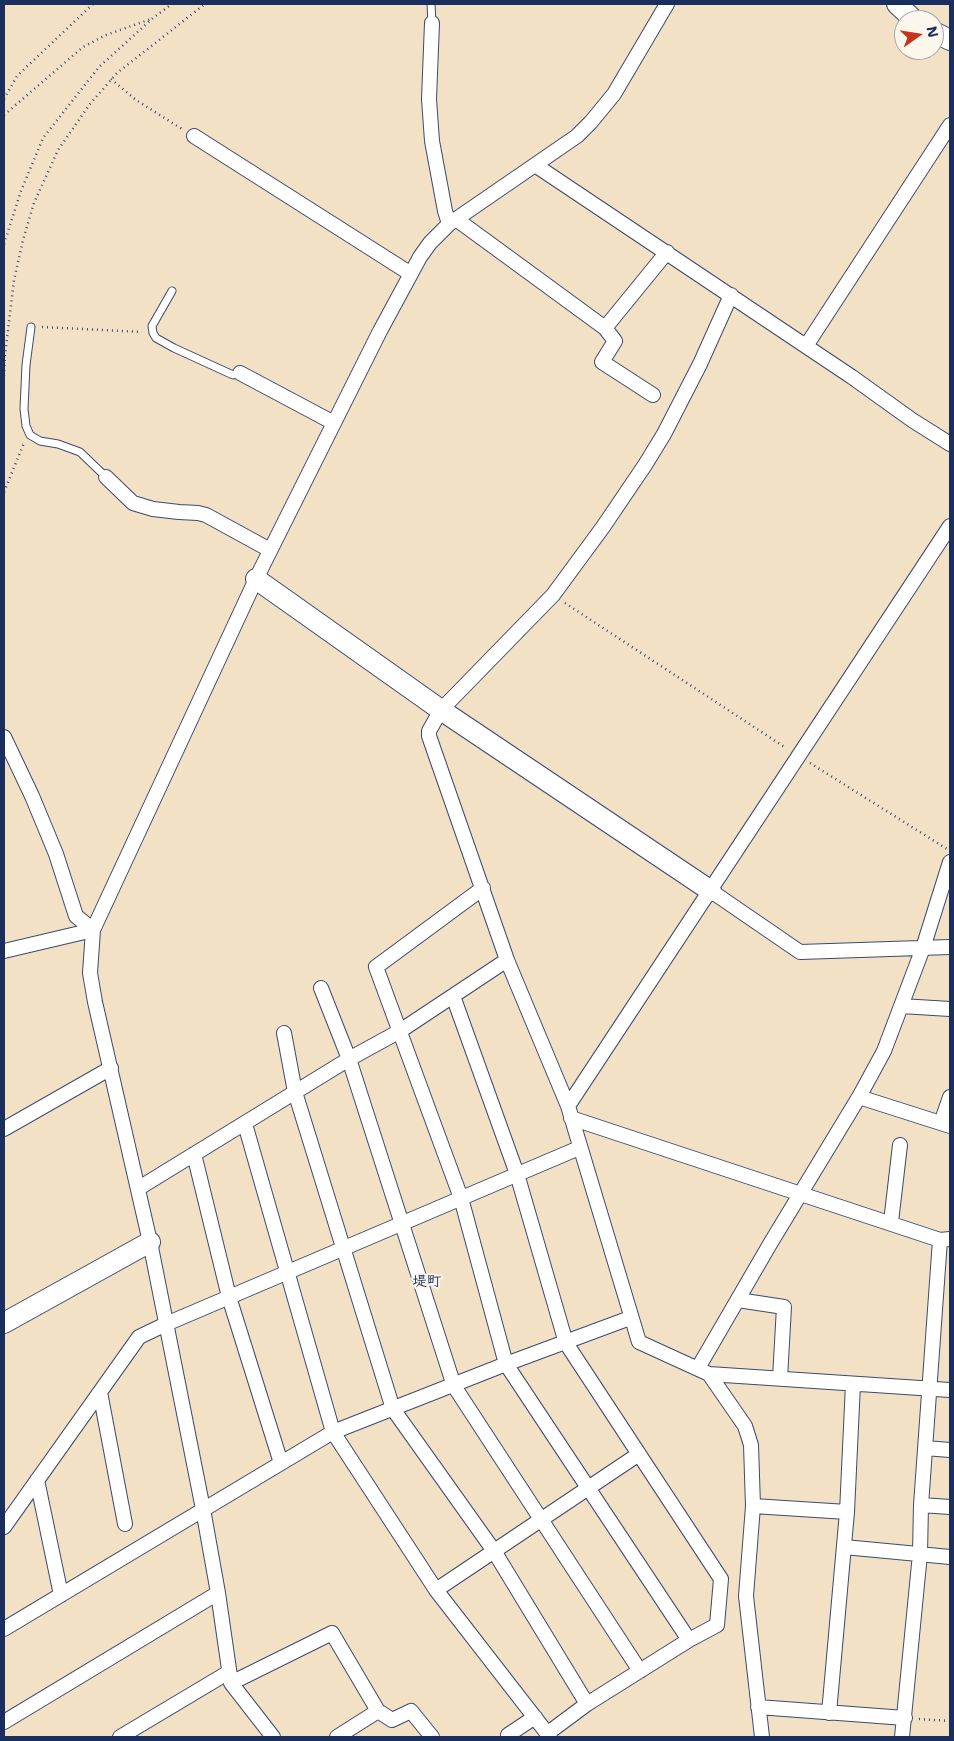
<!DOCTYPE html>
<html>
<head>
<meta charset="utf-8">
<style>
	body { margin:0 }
	#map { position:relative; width:954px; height:1741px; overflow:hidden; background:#f2e1c4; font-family:"Shantell Sans",sans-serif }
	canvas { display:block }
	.frame { position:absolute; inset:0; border:5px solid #1b2f5e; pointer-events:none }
	.north { position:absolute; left:894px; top:10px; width:50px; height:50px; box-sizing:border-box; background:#fbf7ec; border:1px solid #a1a7b3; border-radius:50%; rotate:77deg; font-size:14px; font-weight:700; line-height:20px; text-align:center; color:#1b2f5e }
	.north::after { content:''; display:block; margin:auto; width:18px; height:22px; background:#c8321e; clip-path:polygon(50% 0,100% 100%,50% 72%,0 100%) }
</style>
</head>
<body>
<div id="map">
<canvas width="954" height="1741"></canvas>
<div class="frame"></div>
<div class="north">N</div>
</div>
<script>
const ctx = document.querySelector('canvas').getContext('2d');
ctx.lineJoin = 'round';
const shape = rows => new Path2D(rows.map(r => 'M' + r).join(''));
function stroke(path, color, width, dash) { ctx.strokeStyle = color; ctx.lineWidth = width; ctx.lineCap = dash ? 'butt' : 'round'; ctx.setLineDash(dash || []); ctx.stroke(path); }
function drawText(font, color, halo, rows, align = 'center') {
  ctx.font = font + ' "Shantell Sans","Klee One",sans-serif'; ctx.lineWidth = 4; ctx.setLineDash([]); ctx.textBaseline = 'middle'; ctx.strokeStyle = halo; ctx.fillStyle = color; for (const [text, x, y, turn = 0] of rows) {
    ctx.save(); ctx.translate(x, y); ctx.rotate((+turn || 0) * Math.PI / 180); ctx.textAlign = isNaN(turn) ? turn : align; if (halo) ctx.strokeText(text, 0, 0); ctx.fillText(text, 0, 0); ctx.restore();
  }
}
const path = shape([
	[111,79,136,100,182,129],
	[4,99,17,76,93,4],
	[4,115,83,47,106,35,151,19],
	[4,244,21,191,43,138,99,67,153,18,172,4],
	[42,327,142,332],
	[4,376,5,355,14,280,23,240,34,203,58,150,90,104,117,73,205,4],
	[4,492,24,443],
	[565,603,786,748],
	[810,763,947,849],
	[919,1719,950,1721]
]);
const lane = shape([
	[431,4,432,23],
	[172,291,152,326,153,333,156,338,174,348,233,375,240,373],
	[31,327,26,365,24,409,26,426,30,435,40,441,58,444,80,452,106,477]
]);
const street = shape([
	[432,23,429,99,432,141,445,211,449,224],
	[194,136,411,274],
	[535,165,852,377,912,420,950,444],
	[456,219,605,328],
	[731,295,700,364,664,434,645,465,603,527,553,595,441,710,429,731,429,736,507,960,568,1106,639,1342,709,1374,950,1390],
	[806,346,950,125],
	[240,373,334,423],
	[653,395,602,362,615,341,605,328,667,252],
	[106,477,133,503,153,509,179,512,198,513,206,515,270,550],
	[4,737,32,796,56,854,76,916,93,930],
	[483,888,376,967,461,1198,506,1364,689,1640],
	[711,891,800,952,950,947],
	[4,951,93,930],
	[321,988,349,1059,454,1386,640,1671],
	[453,996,517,1174,566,1343,721,1579,717,1625,689,1640,587,1704,548,1733],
	[901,1006,950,1009],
	[284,1033,295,1092,393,1409,494,1551,587,1704],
	[859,1097,950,1126],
	[568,1106,950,526],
	[571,1118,940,1240,950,1239],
	[941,1123,950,1097],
	[245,1124,333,1432,436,1590,550,1737],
	[4,1129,111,1068],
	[194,1154,229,1297,281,1463],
	[139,1188,349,1059,400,1031,507,960],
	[891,1222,900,1145],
	[738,1300,784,1307,780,1378],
	[698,1368,770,1244,859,1097,884,1051,923,948,950,862],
	[709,1374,745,1426,751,1445,753,1506,746,1596,762,1737],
	[100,1392,125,1524],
	[925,1448,950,1450],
	[37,1480,61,1595],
	[921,1505,950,1507],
	[753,1506,847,1512],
	[4,1527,139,1337,166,1324,579,1148],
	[844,1547,950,1557],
	[436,1590,639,1454],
	[4,1629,333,1432,506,1364,630,1318],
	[231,1683,332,1633,378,1711,392,1720,411,1711,432,1737],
	[758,1707,905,1718],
	[829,1713,847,1512,853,1384],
	[4,1722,218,1593],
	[120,1737,229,1672],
	[273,1737,231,1683,218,1593,203,1509,150,1242,95,1002,90,973,93,930,256,579,380,331,420,257,430,243,449,224,577,136,591,122,614,94,667,4],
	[337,1737,378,1711],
	[509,1737,508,1735,535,1717],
	[902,1737,920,1554,921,1505,940,1240]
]);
const secondary = shape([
	[897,4,914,20],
	[934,32,950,40],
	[256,579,441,710,711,891],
	[4,1323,150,1242]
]);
const neighbourhoodNames = [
	["堤町",427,1282]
];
stroke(lane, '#3b4a6d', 9);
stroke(street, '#3b4a6d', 16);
stroke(secondary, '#3b4a6d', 22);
stroke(path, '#3b4a6d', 2.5, [1, 4]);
stroke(lane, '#fff', 7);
stroke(street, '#fff', 14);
stroke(secondary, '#fff', 20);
drawText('bold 15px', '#1b2f5e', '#fbf7ec', neighbourhoodNames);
</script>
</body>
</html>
